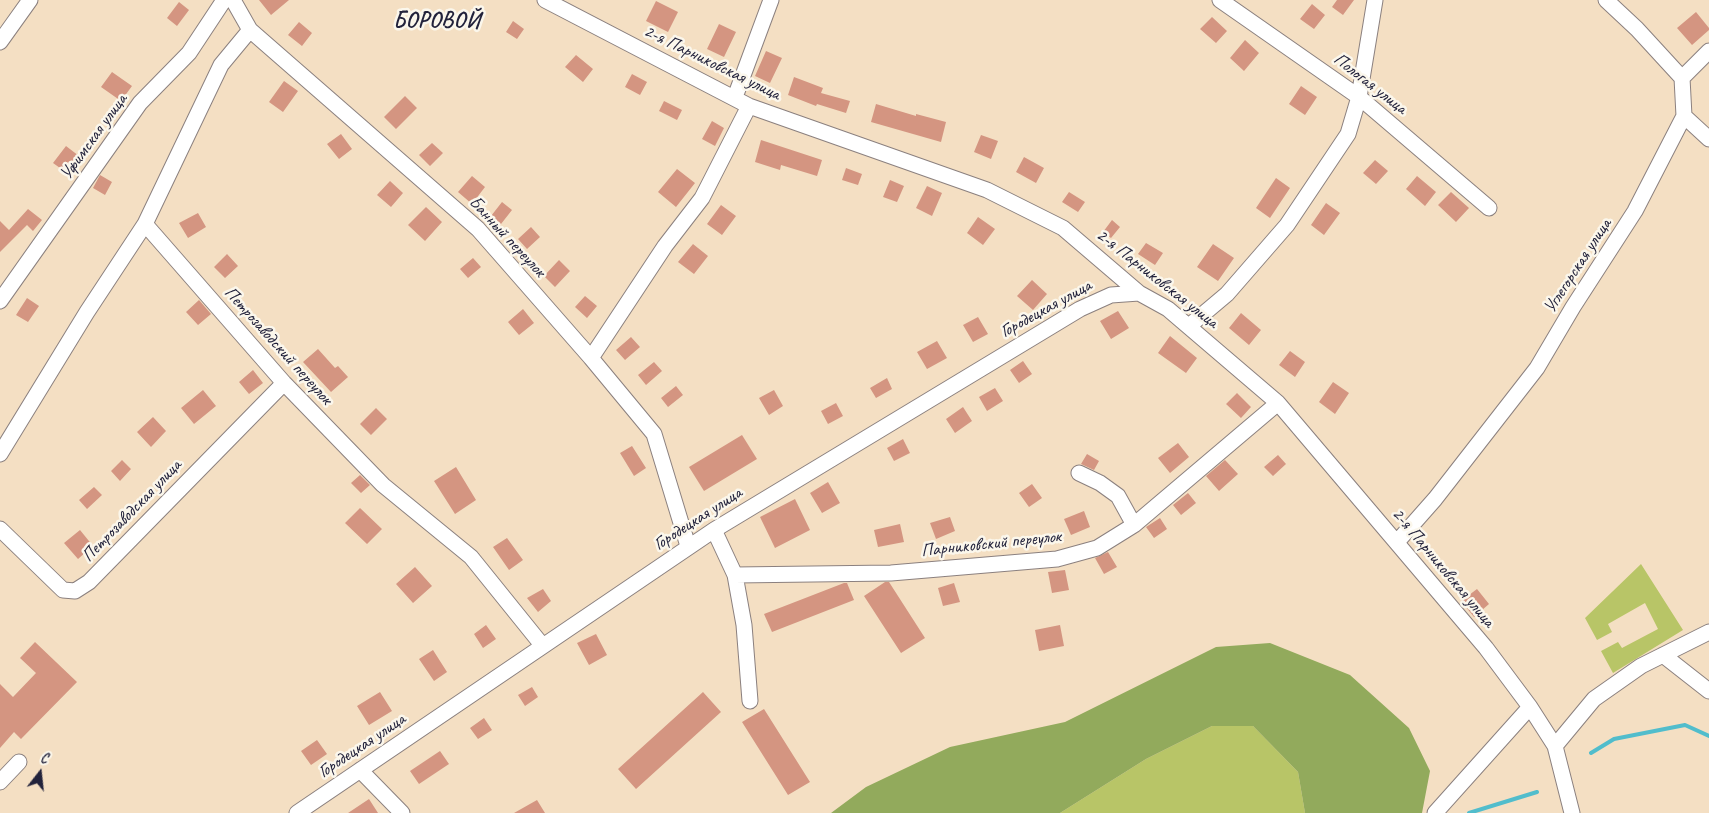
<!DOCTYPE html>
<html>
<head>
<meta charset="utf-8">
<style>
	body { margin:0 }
	#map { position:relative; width:1709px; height:813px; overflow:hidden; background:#f4dfc3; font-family:Caveat,sans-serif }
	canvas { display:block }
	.north { position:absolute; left:15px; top:748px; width:50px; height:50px; -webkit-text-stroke:4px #fbf7ec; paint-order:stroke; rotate:16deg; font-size:14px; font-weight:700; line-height:20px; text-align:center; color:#22223b }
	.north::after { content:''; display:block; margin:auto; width:18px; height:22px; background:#22223b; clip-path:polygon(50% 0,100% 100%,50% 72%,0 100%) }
</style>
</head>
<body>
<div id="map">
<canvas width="1709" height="813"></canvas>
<div class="north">С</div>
</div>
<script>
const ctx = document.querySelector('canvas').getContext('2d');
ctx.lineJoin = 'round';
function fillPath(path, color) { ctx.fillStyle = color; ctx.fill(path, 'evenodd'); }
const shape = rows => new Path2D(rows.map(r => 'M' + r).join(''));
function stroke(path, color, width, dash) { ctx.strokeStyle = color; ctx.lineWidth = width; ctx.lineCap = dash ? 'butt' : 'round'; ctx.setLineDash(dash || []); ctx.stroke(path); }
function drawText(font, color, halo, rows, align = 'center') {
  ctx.font = font + ' Caveat,sans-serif'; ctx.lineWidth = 5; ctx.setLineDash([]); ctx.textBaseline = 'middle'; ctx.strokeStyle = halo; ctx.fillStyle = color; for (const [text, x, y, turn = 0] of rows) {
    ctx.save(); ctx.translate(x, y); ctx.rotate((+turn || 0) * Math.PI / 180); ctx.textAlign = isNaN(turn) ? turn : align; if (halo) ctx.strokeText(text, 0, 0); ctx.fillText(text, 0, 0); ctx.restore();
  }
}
const green = shape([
	[1641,564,1683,630,1613,673,1601,651,1618,642,1622,648,1658,629,1645,603,1608,624,1612,632,1597,640,1585,618],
	[1212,726,1253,726,1298,772,1305,813,1060,813,1146,759]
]);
const forest = shape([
	[1270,643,1350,675,1409,728,1430,771,1422,813,1305,813,1298,772,1253,726,1212,726,1146,759,1060,813,831,813,866,787,950,747,1065,722,1216,647]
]);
const stream = shape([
	[1591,753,1614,739,1685,725,1709,736],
	[1469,813,1537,792]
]);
const building = shape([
	[259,0,289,0,271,15],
	[1337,0,1354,0,1343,15,1332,7],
	[656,1,678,12,668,32,646,21],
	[179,2,189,10,177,26,167,18],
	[1312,4,1325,15,1314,29,1300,19],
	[1696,12,1709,28,1709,30,1692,45,1677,28],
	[1212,17,1227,31,1216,43,1200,29],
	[513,21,524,29,517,39,506,32],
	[299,22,312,33,302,46,288,35],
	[719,24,736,32,724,57,707,49],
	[1245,40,1259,53,1244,71,1230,58],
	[766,51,782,58,770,83,755,76],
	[576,55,593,69,583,82,565,67],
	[112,72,132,86,121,101,101,87],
	[632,74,647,82,640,95,625,87],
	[794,77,823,88,821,93,850,101,846,113,817,104,816,106,788,95],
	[284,81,298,91,283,112,269,102],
	[1301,86,1317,97,1305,115,1289,104],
	[405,96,417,108,396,129,384,117],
	[664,101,682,110,677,120,659,111],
	[876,104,916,116,916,114,946,122,941,142,871,122],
	[712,121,724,128,715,146,702,139],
	[341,134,352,149,339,159,327,144],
	[981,135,998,141,991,159,974,152],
	[761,140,822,160,817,176,781,165,780,170,755,162],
	[432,143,443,153,430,166,419,155],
	[66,146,79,156,67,173,53,163],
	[1024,157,1044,168,1036,183,1016,172],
	[1375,160,1388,171,1376,184,1363,173],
	[846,168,862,174,858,185,842,180],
	[677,169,695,183,676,207,658,192],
	[100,175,112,182,105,195,93,188],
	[472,176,485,187,472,204,458,192],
	[1417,176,1436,192,1425,206,1406,189],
	[1276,178,1290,188,1270,218,1256,208],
	[890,180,904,186,897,202,883,197],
	[390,181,403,193,391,207,377,195],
	[927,186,942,193,932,216,916,208],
	[1069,192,1085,202,1078,212,1062,202],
	[1451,192,1469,208,1456,222,1438,205],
	[502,202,512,210,501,224,491,216],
	[1326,203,1340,213,1324,235,1311,225],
	[721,205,736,216,722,235,707,224],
	[426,207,442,222,425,241,408,225],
	[28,209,42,220,33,231,27,225,0,252,0,221,9,230],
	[198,213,206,227,188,238,179,223],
	[978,217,995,229,983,245,967,233],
	[1112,220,1120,227,1111,238,1103,232],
	[531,227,540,237,527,249,518,239],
	[1146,243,1163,253,1155,265,1138,254],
	[693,244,708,256,694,274,678,262],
	[1213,244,1234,258,1218,281,1197,267],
	[227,254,238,266,225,278,214,267],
	[473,258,481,267,468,278,460,269],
	[559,260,570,271,555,287,544,276],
	[1032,280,1047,294,1033,310,1017,296],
	[585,296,597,306,587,318,575,307],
	[27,298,39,306,28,322,16,315],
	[199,300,211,314,198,325,186,312],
	[523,309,534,323,519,335,508,322],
	[1118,311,1129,328,1111,339,1100,321],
	[1241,313,1261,330,1249,345,1229,328],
	[978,317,988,334,973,342,963,325],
	[1170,336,1197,358,1186,373,1158,353],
	[631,337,640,347,625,360,616,350],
	[937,341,947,358,927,369,917,352],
	[318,349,335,368,338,366,348,377,331,392,303,362],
	[1290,351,1305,362,1295,377,1279,365],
	[1023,361,1032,374,1019,383,1010,370],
	[654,362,662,371,646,385,638,375],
	[253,370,263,383,249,394,239,382],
	[887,378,892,389,876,398,870,388],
	[1333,382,1349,393,1335,414,1319,402],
	[676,386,683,395,668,407,661,398],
	[995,388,1003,401,987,411,979,397],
	[203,390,216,406,194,424,181,408],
	[774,390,783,406,769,415,759,398],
	[1237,393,1251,407,1241,418,1226,404],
	[836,403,843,416,828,424,821,411],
	[963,407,972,421,955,433,946,419],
	[376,408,387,419,371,435,360,424],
	[153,417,166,431,151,447,137,432],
	[742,435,757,459,704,491,689,467],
	[903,439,910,453,894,461,887,448],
	[1178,443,1189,457,1170,473,1158,458],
	[632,446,646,468,634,476,620,453],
	[1087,454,1099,461,1094,470,1081,464],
	[1278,455,1286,464,1273,476,1264,467],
	[122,460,131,469,120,481,111,471],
	[1225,460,1238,474,1219,491,1206,476],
	[456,467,476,500,455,514,434,481],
	[360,475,370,485,361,493,351,483],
	[828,482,840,503,822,513,810,493],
	[1032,484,1042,498,1029,507,1019,493],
	[94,487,102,495,87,509,79,500],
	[1188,493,1196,503,1181,515,1173,505],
	[795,499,810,530,775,548,760,517],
	[360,508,382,529,367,544,345,523],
	[1084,511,1090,527,1071,535,1064,519],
	[950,517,955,531,936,539,930,523],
	[1160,518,1167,529,1154,538,1146,527],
	[900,524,904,542,878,547,874,530],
	[80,530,93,546,78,559,64,543],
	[507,538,523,560,509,570,493,547],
	[1108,552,1117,567,1104,574,1095,558],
	[415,567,432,586,413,603,396,584],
	[1065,570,1069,590,1052,593,1048,572],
	[885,582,889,582,925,638,901,653,864,596],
	[844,583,847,583,854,600,772,632,764,614],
	[954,583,960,602,943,606,938,588],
	[543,589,551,601,538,612,527,598],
	[1477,589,1489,604,1474,617,1461,601],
	[486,625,496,639,483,648,474,634],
	[1060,625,1064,646,1039,651,1035,630],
	[596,634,607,655,589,665,577,643],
	[35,642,77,682,21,739,14,732,0,748,0,684,13,697,36,673,20,658],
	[433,650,447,672,434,681,419,659],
	[532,687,538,697,525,706,518,695],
	[380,692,392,711,369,725,357,706],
	[703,692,721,712,636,789,618,769],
	[764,709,810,782,788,795,742,722],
	[484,718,492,730,478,739,470,728],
	[317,740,327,754,311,765,301,751],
	[440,751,449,764,419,784,410,771],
	[369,799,378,813,348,813],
	[537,800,545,813,514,813]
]);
const minor = shape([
	[233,0,250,30,478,229,591,358,654,434,688,546],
	[545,0,749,106,987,190,1063,228,1139,293,1168,309,1278,403,1486,648,1530,707,1555,746,1572,813],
	[1220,0,1359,97,1489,208],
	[250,30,221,65,145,224,284,383,383,485,471,557,542,645],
	[0,42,30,0],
	[1682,78,1709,51],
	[735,97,771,0],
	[1684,116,1709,139],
	[0,301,140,103,189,53,224,0],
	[1189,326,1227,294,1287,225,1348,134,1359,97,1375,0],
	[591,358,665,246,702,198,749,106],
	[0,454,87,312,145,224],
	[1079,473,1100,483,1118,496,1134,525],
	[0,529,63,590,75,591,89,582,284,383],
	[714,530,735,575,891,573,1057,559,1097,548,1134,525,1278,403],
	[1397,542,1435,499,1537,368,1573,307,1635,211,1684,116,1682,78,1637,29,1606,0],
	[735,575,744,625,750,701],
	[1663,655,1709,691],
	[1555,746,1594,699,1641,666,1709,632],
	[360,770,402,813],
	[0,782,19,762],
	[297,813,714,530,1080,309,1111,295,1139,293],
	[1435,813,1530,707]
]);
const streetNames = [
	["2-я Парниковская улица",712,63,26],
	["Пологая улица",1370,84,38],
	["Уфимская улица",94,137,-54],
	["Банный переулок",507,237,47],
	["Углегорская улица",1578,266,-57],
	["2-я Парниковская улица",1157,279,38],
	["Городецкая улица",1046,309,-29],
	["Петрозаводский переулок",278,346,48],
	["Петрозаводская улица",132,511,-46],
	["Городецкая улица",698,519,-33],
	["Парниковский переулок",991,544,-6],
	["2-я Парниковская улица",1443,568,50],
	["Городецкая улица",362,746,-34]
];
const districtNames = [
	["БОРОВОЙ",437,21]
];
fillPath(green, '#b8c567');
fillPath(forest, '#92aa5c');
stroke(stream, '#51bdcc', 4);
fillPath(building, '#d49581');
stroke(minor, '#8b807f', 17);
stroke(minor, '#fff', 15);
drawText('18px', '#22223b', '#fbf7ec', streetNames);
ctx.letterSpacing = '1px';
drawText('bold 22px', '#22223b', '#fbf7ec', districtNames);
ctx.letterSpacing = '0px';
</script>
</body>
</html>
